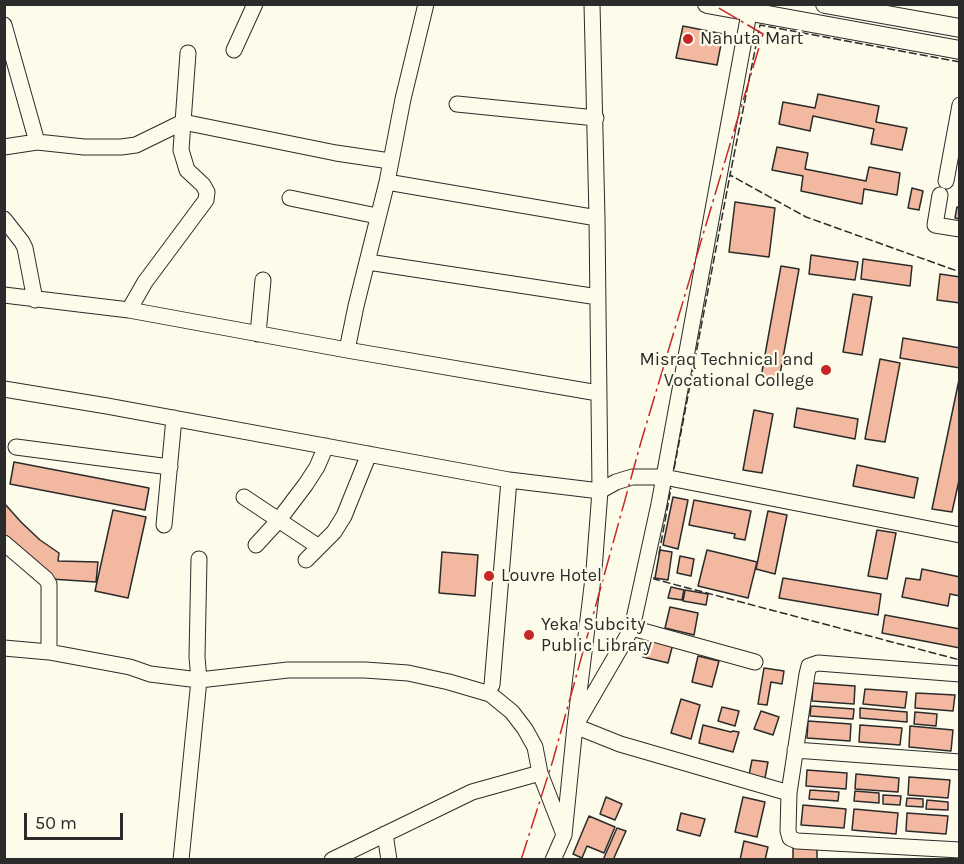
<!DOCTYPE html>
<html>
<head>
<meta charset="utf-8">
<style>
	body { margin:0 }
	#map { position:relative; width:964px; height:864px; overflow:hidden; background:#fdfbea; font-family:Karla,sans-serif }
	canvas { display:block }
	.frame { position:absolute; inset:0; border:6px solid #2b2b2b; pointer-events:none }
	.scale { position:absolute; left:24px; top:813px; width:99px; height:27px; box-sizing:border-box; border:3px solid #2b2b2b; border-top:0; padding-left:8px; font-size:18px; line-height:21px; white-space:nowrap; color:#2b2b2b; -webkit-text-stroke:4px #fdfbea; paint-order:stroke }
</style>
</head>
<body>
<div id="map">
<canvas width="964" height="864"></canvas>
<div class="frame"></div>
<div class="scale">50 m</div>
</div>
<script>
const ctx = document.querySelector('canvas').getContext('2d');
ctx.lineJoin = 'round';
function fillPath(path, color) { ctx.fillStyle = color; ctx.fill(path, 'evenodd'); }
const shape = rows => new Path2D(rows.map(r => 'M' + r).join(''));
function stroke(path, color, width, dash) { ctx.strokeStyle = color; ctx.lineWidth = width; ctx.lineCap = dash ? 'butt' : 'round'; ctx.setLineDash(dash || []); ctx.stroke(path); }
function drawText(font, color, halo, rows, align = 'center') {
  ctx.font = font + ' Karla,sans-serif'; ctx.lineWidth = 4.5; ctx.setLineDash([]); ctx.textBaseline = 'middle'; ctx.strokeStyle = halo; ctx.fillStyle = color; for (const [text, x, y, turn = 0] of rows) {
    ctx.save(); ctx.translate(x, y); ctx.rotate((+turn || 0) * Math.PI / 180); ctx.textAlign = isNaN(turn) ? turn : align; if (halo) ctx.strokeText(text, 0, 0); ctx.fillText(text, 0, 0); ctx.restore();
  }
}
const building = shape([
	[683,26,723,34,717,65,676,58,683,26],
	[818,94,879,106,876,122,907,128,902,150,871,144,874,129,813,116,810,131,779,124,783,102,815,108,818,94],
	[777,147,808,153,805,169,866,181,869,167,900,173,897,195,864,189,862,204,801,191,803,176,772,170,777,147],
	[912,188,923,191,919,210,908,208,912,188],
	[735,202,775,208,769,257,729,252,735,202],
	[957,207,960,208,960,219,955,218,957,207],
	[811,255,858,262,855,280,809,274,811,255],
	[863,259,912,266,910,286,861,279,863,259],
	[781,266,799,269,779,380,761,377,781,266],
	[940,274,960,277,960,303,937,300,940,274],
	[853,294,872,297,862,355,843,352,853,294],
	[903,338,960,348,960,368,900,358,903,338],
	[880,359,900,363,885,442,865,439,880,359],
	[960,375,960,476,952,512,932,509,960,375],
	[797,408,858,419,855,439,794,427,797,408],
	[754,410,773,414,762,473,743,470,754,410],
	[14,462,149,488,145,510,10,484,14,462],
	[857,465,918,478,914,498,853,486,857,465],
	[673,497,688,500,678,549,663,545,673,497],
	[694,500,751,511,745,540,734,538,735,534,689,525,694,500],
	[4,503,21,522,40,540,59,553,58,561,98,562,96,582,51,579,4,537,4,503],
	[113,510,146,517,128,598,95,591,113,510],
	[768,511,787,515,775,574,756,569,768,511],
	[877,530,896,533,887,579,868,576,877,530],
	[660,550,672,552,668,580,655,578,660,550],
	[707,550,757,562,748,598,698,586,707,550],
	[442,552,478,555,475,596,439,593,442,552],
	[680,556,694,559,691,576,677,573,680,556],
	[922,569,960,577,960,596,950,594,948,606,902,597,906,578,920,580,922,569],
	[783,578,881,594,878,615,779,598,783,578],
	[671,587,684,590,682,600,668,598,671,587],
	[685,590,708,594,706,605,683,601,685,590],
	[670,607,698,613,694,635,665,628,670,607],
	[885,615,960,629,960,648,882,633,885,615],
	[649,634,674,640,668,663,643,657,649,634],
	[698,656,719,661,712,687,692,682,698,656],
	[764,668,784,671,782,684,771,682,767,705,758,704,764,668],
	[813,683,855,686,854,704,812,701,813,683],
	[865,689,907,692,905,708,863,704,865,689],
	[916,693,955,695,953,711,915,708,916,693],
	[681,699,700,705,691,739,671,733,681,699],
	[811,706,854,709,853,719,810,716,811,706],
	[722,707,739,711,735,726,718,721,722,707],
	[860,708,907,712,907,722,860,718,860,708],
	[761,711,779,717,773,735,754,729,761,711],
	[915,712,937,714,936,726,914,724,915,712],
	[808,721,851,724,850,741,807,738,808,721],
	[703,725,731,732,733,731,739,732,733,752,699,743,703,725],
	[860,725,902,728,900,745,859,742,860,725],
	[910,726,953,730,951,751,909,747,910,726],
	[752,760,768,762,765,778,749,775,752,760],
	[807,770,847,773,846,789,806,786,807,770],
	[856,774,899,778,898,792,855,789,856,774],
	[909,777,950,780,948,798,908,795,909,777],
	[810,790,839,792,838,801,809,799,810,790],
	[855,791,879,793,879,803,854,801,855,791],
	[883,795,901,796,900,805,883,804,883,795],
	[606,797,622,804,615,820,600,814,606,797],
	[743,797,765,802,757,837,735,832,743,797],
	[907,798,923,799,923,807,906,806,907,798],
	[927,800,948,802,948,810,926,809,927,800],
	[803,805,846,809,844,828,801,825,803,805],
	[854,809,898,813,896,834,852,830,854,809],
	[681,813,705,819,700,836,677,830,681,813],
	[907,813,948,816,946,834,906,831,907,813],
	[589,816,615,827,604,853,587,846,582,858,573,854,589,816],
	[617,828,626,831,613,860,603,860,617,828],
	[744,841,768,847,765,860,740,860,744,841],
	[793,845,817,846,817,860,793,860,793,845]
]);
const minor = shape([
	[4,25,37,142,84,147,121,147,136,145,183,122,336,153,390,161],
	[234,50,255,4],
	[457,104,596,118],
	[4,147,37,142],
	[946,181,960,105],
	[387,182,597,218],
	[940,195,935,225,960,229],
	[290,198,377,216],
	[4,219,22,242,25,248,35,300],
	[368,262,598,297],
	[4,295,129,310,347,350,598,393],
	[129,310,145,282,206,200,207,192,203,185,187,170,181,150,188,53],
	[258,334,263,280],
	[347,350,356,306,387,182,403,99,426,4],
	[4,389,107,406,509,480,600,491,616,482,632,477,664,477,960,535],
	[16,447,170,467],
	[244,497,319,547],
	[164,525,174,418],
	[4,543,46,579,49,584,49,652],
	[256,545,278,521,306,484,317,467,326,446],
	[306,560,334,532,344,516,369,454],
	[632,628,755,662],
	[4,648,49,652,130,667,150,674,199,680,288,670,365,670,408,673,449,682,490,694,512,712,525,729,535,747,540,773],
	[492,685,509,480],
	[578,721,632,628,659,504,749,13],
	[575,726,620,744,789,793,788,831,790,838,797,841,960,850],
	[795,750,960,762],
	[789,793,807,674,809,666,818,663,960,674],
	[385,834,389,860],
	[181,860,199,680,197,657,199,559],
	[332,860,472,792,540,773,563,832],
	[553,860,564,835,575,726,594,570,600,491,597,218,592,4]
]);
const major = shape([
	[707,4,960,50],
	[825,4,960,28]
]);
const fence = shape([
	[960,62,760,25,730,175,806,217,960,272],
	[674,469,730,175],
	[659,554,671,488],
	[654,577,654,579,960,660]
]);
const power = shape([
	[521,860,553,760,641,442,763,34,712,4]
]);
const markers = [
	[688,39,6,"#c62828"],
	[826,370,6,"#c62828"],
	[489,576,6,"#c62828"],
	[529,635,6,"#c62828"]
];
const poiNames = [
	["Nahuta Mart",700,39],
	["Misraq Technical and",814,360,"right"],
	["Vocational College",814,381,"right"],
	["Louvre Hotel",501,576],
	["Yeka Subcity",541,625],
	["Public Library",541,646]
];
fillPath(building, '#f2b8a0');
stroke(building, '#2b2b2b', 1.5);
stroke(minor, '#2b2b2b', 17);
stroke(major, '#2b2b2b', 20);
stroke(minor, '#fdfbea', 15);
stroke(major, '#fdfbea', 18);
stroke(fence, '#2b2b2b', 1.5, [8, 3]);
stroke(power, '#c62828', 1.5, [21, 4.5, 3, 4.5]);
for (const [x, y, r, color] of markers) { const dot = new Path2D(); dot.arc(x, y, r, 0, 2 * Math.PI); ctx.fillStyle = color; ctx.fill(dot); stroke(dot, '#fdfbea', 2); }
drawText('18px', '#2b2b2b', '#fdfbea', poiNames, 'left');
</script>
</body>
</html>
